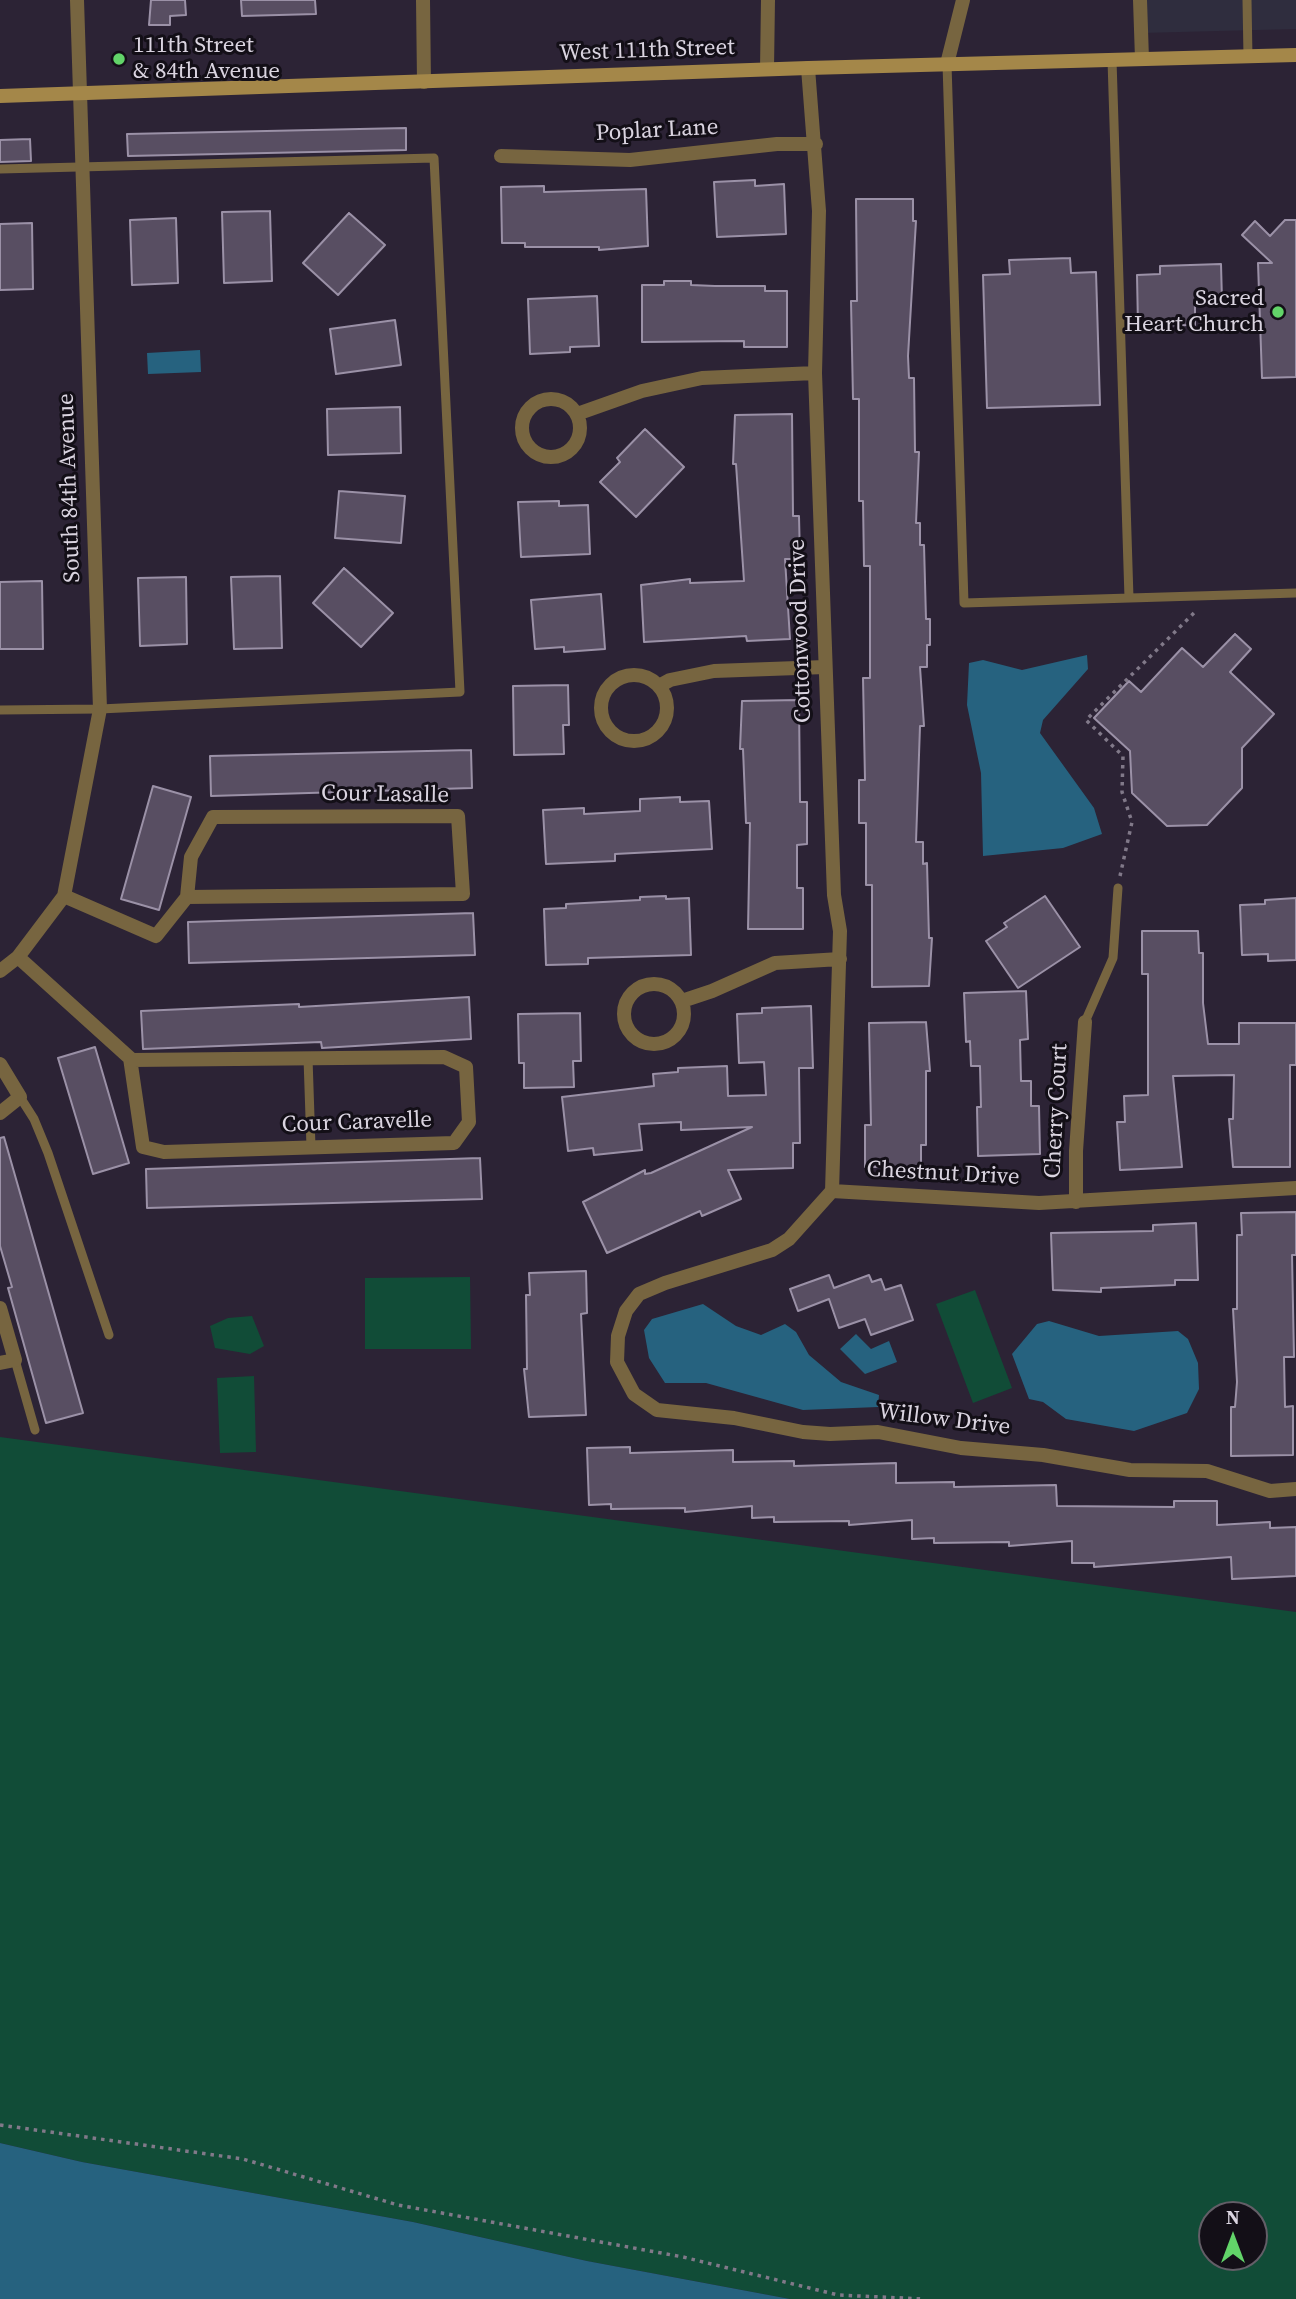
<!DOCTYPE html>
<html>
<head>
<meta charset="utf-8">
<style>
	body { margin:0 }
	#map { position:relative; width:1296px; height:2299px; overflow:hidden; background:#2c2335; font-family:"Source Serif 4",serif }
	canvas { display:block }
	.north { position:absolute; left:1198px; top:2201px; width:70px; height:70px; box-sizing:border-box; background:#130f17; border:2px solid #635e67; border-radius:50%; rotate:0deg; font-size:19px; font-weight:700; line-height:28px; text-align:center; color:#dad4e0 }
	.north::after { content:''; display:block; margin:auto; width:24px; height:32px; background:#62d469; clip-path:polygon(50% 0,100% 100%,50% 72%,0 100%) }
</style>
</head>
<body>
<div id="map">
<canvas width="1296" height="2299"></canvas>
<div class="north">N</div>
</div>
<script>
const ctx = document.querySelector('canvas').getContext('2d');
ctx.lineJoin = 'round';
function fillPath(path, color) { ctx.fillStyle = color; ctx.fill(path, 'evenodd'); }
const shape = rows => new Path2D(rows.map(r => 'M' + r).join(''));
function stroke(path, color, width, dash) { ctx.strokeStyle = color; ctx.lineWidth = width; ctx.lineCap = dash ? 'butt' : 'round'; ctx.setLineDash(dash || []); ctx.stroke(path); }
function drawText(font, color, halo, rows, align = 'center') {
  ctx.font = font + ' "Source Serif 4",serif'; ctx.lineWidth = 6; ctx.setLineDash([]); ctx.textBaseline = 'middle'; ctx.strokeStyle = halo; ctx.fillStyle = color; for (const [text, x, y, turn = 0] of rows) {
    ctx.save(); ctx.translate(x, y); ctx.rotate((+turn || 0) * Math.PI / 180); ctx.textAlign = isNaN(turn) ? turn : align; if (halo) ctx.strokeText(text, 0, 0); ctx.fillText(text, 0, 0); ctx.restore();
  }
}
const commercial = shape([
	[1140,0,1296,0,1296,29,1141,33]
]);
const green = shape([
	[470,1277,471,1349,365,1349,365,1278],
	[975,1290,1012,1388,973,1403,936,1304],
	[252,1316,264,1346,250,1354,215,1348,210,1326,228,1318],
	[254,1376,256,1452,220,1453,217,1378],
	[0,1437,1296,1612,1296,2299,790,2299,587,2261,413,2222,82,2162,0,2143],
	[1212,2215,1254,2215,1254,2257,1212,2257]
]);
const water = shape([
	[200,350,201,372,148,374,147,353],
	[1087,655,1088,669,1043,720,1040,733,1094,808,1102,834,1063,848,983,856,981,773,967,705,969,663,983,660,1022,670],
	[703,1304,736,1326,761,1335,785,1324,796,1332,809,1355,841,1382,879,1395,878,1407,803,1410,706,1383,665,1383,649,1358,644,1330,652,1319],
	[1049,1321,1099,1336,1178,1331,1188,1339,1198,1363,1199,1389,1187,1413,1134,1431,1066,1419,1043,1402,1029,1399,1012,1354,1037,1324],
	[856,1334,871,1349,889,1341,897,1362,865,1374,840,1349],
	[0,2143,82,2162,413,2222,587,2261,790,2299,0,2299]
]);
const building = shape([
	[151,0,185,0,186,15,170,16,170,25,149,25,151,0],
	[241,0,315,0,316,14,242,16,241,0],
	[406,128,406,150,128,156,127,134,406,128],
	[30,139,31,161,0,162,0,140,30,139],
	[755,180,755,186,784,184,786,234,717,237,714,182,755,180],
	[544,186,544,192,646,189,648,246,599,250,599,247,525,247,525,243,502,243,501,187,544,186],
	[856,199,913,199,913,221,916,221,908,356,909,378,914,378,915,452,919,452,916,523,920,523,920,545,924,545,926,619,930,619,930,645,927,645,927,667,920,667,924,726,920,726,916,842,923,842,923,864,927,863,929,938,932,938,929,986,872,987,872,885,866,885,866,823,859,823,859,780,865,780,863,678,870,678,870,566,864,566,863,501,859,501,859,399,853,399,851,301,857,301,856,199],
	[270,211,272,281,224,283,222,212,270,211],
	[349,213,385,245,338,295,303,263,349,213],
	[176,218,178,283,132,285,130,220,176,218],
	[1285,220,1296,220,1296,377,1262,378,1258,263,1272,263,1242,235,1255,221,1270,236,1285,220],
	[32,223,33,289,0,290,0,224,32,223],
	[1070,258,1071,273,1096,272,1100,405,987,408,983,275,1010,274,1009,260,1070,258],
	[1221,264,1222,301,1195,302,1195,325,1138,326,1137,275,1160,274,1160,266,1221,264],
	[664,281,691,281,691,285,715,286,765,286,765,291,787,291,787,347,744,347,744,341,642,342,642,285,664,285,664,281],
	[597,296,599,346,570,347,570,352,530,354,528,299,597,296],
	[395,320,401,365,336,374,330,329,395,320],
	[400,407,401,453,328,455,327,409,400,407],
	[792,414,793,516,799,516,800,559,785,559,790,639,747,641,746,636,644,642,641,585,690,579,690,583,744,581,736,464,733,464,735,415,792,414],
	[645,429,684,467,636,517,600,482,620,462,617,458,645,429],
	[339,491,405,496,401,543,335,538,339,491],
	[559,501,559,506,588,505,590,554,521,557,518,502,559,501],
	[344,568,393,613,361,647,313,603,344,568],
	[280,576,282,648,234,649,231,577,280,576],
	[186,577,187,644,140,646,138,578,186,577],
	[42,581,43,649,0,649,0,582,42,581],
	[601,594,605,649,564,652,564,647,535,649,531,600,601,594],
	[1235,634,1251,649,1230,672,1274,714,1242,748,1242,788,1207,825,1167,826,1132,793,1130,751,1094,718,1129,681,1141,692,1182,648,1203,667,1235,634],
	[568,685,569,725,563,725,564,754,514,755,513,686,568,685],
	[799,700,800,802,807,802,807,844,797,845,797,888,803,888,803,929,748,929,750,823,746,823,743,749,740,749,742,701,799,700],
	[471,750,472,788,211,796,210,756,471,750],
	[153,786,191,797,159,910,121,899,153,786],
	[680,797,680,802,709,801,712,849,615,854,615,861,546,864,543,810,584,808,584,814,640,811,640,799,680,797],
	[666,896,666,899,689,898,691,955,588,958,588,964,546,965,544,909,566,908,566,904,640,900,640,897,666,896],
	[1045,896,1080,947,1018,988,986,941,1007,927,1004,923,1045,896],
	[1296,898,1296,960,1268,961,1268,954,1242,955,1240,905,1265,904,1265,900,1296,898],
	[473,913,475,955,189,963,188,922,473,913],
	[1142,931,1198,931,1199,953,1203,953,1203,1003,1208,1044,1239,1044,1239,1023,1296,1023,1296,1065,1290,1065,1290,1167,1233,1167,1229,1119,1233,1119,1234,1075,1173,1076,1182,1167,1120,1170,1117,1122,1125,1122,1124,1096,1148,1095,1148,974,1142,974,1142,931],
	[1026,991,1028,1039,1020,1040,1021,1081,1031,1081,1031,1106,1039,1106,1040,1154,978,1156,977,1107,981,1107,980,1066,971,1066,970,1041,966,1042,964,993,1026,991],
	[469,997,471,1039,322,1048,321,1042,143,1049,141,1011,299,1004,299,1007,469,997],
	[811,1006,813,1068,799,1068,800,1143,793,1143,793,1168,728,1170,741,1199,702,1216,700,1211,607,1253,583,1202,645,1170,645,1174,651,1173,752,1127,681,1130,681,1122,639,1124,642,1150,594,1155,593,1148,568,1151,562,1097,654,1086,653,1074,678,1072,678,1068,727,1066,728,1096,766,1095,764,1062,739,1063,737,1014,762,1013,762,1008,811,1006],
	[580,1013,581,1061,573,1061,574,1087,524,1088,524,1063,519,1063,518,1014,580,1013],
	[926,1022,930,1071,926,1071,926,1145,921,1145,921,1167,865,1167,865,1125,871,1125,869,1023,926,1022],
	[95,1047,129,1163,93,1174,58,1058,95,1047],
	[4,1137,83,1413,46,1423,8,1288,12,1287,0,1246,0,1138,4,1137],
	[480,1158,482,1199,147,1208,146,1169,480,1158],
	[1296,1212,1296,1255,1292,1255,1294,1357,1284,1357,1285,1407,1293,1406,1293,1455,1231,1456,1231,1407,1235,1407,1237,1382,1233,1309,1237,1309,1237,1235,1242,1235,1241,1213,1296,1212],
	[1196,1223,1198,1280,1175,1280,1175,1285,1101,1288,1101,1292,1053,1290,1051,1233,1153,1231,1153,1225,1196,1223],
	[586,1271,587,1313,581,1314,586,1415,529,1417,524,1369,527,1369,526,1295,530,1295,529,1273,586,1271],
	[829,1275,834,1288,869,1275,872,1282,881,1279,885,1290,901,1285,913,1320,871,1335,865,1319,839,1328,829,1299,798,1311,790,1289,829,1275],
	[630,1447,630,1453,733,1450,733,1462,794,1461,794,1466,896,1463,896,1483,954,1482,954,1487,1056,1485,1057,1506,1174,1507,1174,1501,1217,1501,1217,1525,1270,1522,1270,1528,1296,1527,1296,1576,1232,1579,1231,1557,1094,1567,1094,1563,1072,1563,1072,1541,1009,1546,1009,1542,934,1543,934,1538,912,1539,912,1520,849,1525,849,1521,774,1522,774,1517,752,1518,752,1506,685,1512,685,1508,611,1509,611,1504,589,1505,587,1448,630,1447]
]);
const path = shape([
	[1120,876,1132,822,1122,792,1123,756,1086,720,1196,611],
	[0,2125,243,2159,398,2205,683,2257,838,2295,924,2299]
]);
const service = shape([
	[1247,0,1248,57],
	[1112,60,1129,598],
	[947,64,964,603,1296,593],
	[0,169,434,158,460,692,100,709,0,710],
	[1085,1022,1113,958,1118,888],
	[308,1058,311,1147],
	[20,1097,34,1119,48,1153,109,1335],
	[15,1360,35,1430]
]);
const minor = shape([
	[423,0,424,82],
	[1140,0,1142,59],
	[947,64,963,0],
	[808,68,819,211,815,373,834,895,840,931,832,1191],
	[767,69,768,0],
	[501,156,630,160,777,144,816,144],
	'522 428a29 29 0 1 1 58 0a29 29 0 1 1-58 0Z',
	[577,414,642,391,702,378,815,373],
	'601 708a33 33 0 1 1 66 0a33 33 0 1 1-66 0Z',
	[659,686,670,680,714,671,825,667],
	[64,896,156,936,187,897,463,894,458,816,213,817,191,857,187,897],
	[18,957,132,1060,444,1057,466,1067,469,1122,454,1143,164,1152,143,1147,130,1058],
	[0,971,18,957,64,896,100,709,77,0],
	'624 1014a30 30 0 1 1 60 0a30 30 0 1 1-60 0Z',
	[682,1001,712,991,775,963,840,959],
	[0,1064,20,1097,0,1113],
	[1296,1188,1039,1203,832,1191,789,1239,772,1250,665,1283,639,1294,626,1311,618,1336,617,1362,634,1394,657,1410,734,1418,803,1432,830,1434,878,1432,961,1448,1043,1455,1130,1470,1207,1471,1270,1491,1296,1489],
	[1076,1202,1076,1151,1085,1022],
	[0,1308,15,1360,0,1363]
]);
const secondary = shape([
	[0,96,808,68,1296,55]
]);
const markers = [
	[119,59,7,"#62d469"],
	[1278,312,7,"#62d469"]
];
const poiNames = [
	["111th Street",133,46],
	["& 84th Avenue",133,72],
	["Sacred",1264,299,"right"],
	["Heart Church",1264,325,"right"]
];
const streetNames = [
	["West 111th Street",647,51,-2],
	["Poplar Lane",657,131,-3],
	["South 84th Avenue",70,488,-92],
	["Cottonwood Drive",801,631,-92],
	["Cour Lasalle",385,795,1],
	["Cherry Court",1057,1111,-87],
	["Cour Caravelle",357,1123,-2],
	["Chestnut Drive",943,1174,3],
	["Willow Drive",944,1420,7]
];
fillPath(commercial, '#2f2d3e');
fillPath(green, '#114c37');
fillPath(water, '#26627f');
fillPath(building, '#584e62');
stroke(building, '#9b91a7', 2);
stroke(path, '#817989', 3.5, [3.5, 5]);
stroke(service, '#776540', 9);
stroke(minor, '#776540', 14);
stroke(secondary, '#a48749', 14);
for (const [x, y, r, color] of markers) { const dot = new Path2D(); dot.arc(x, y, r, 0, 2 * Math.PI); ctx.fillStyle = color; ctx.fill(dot); stroke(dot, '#130f17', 2.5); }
drawText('23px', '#dad4e0', '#130f17', poiNames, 'left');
drawText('23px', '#dad4e0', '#130f17', streetNames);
</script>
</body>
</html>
